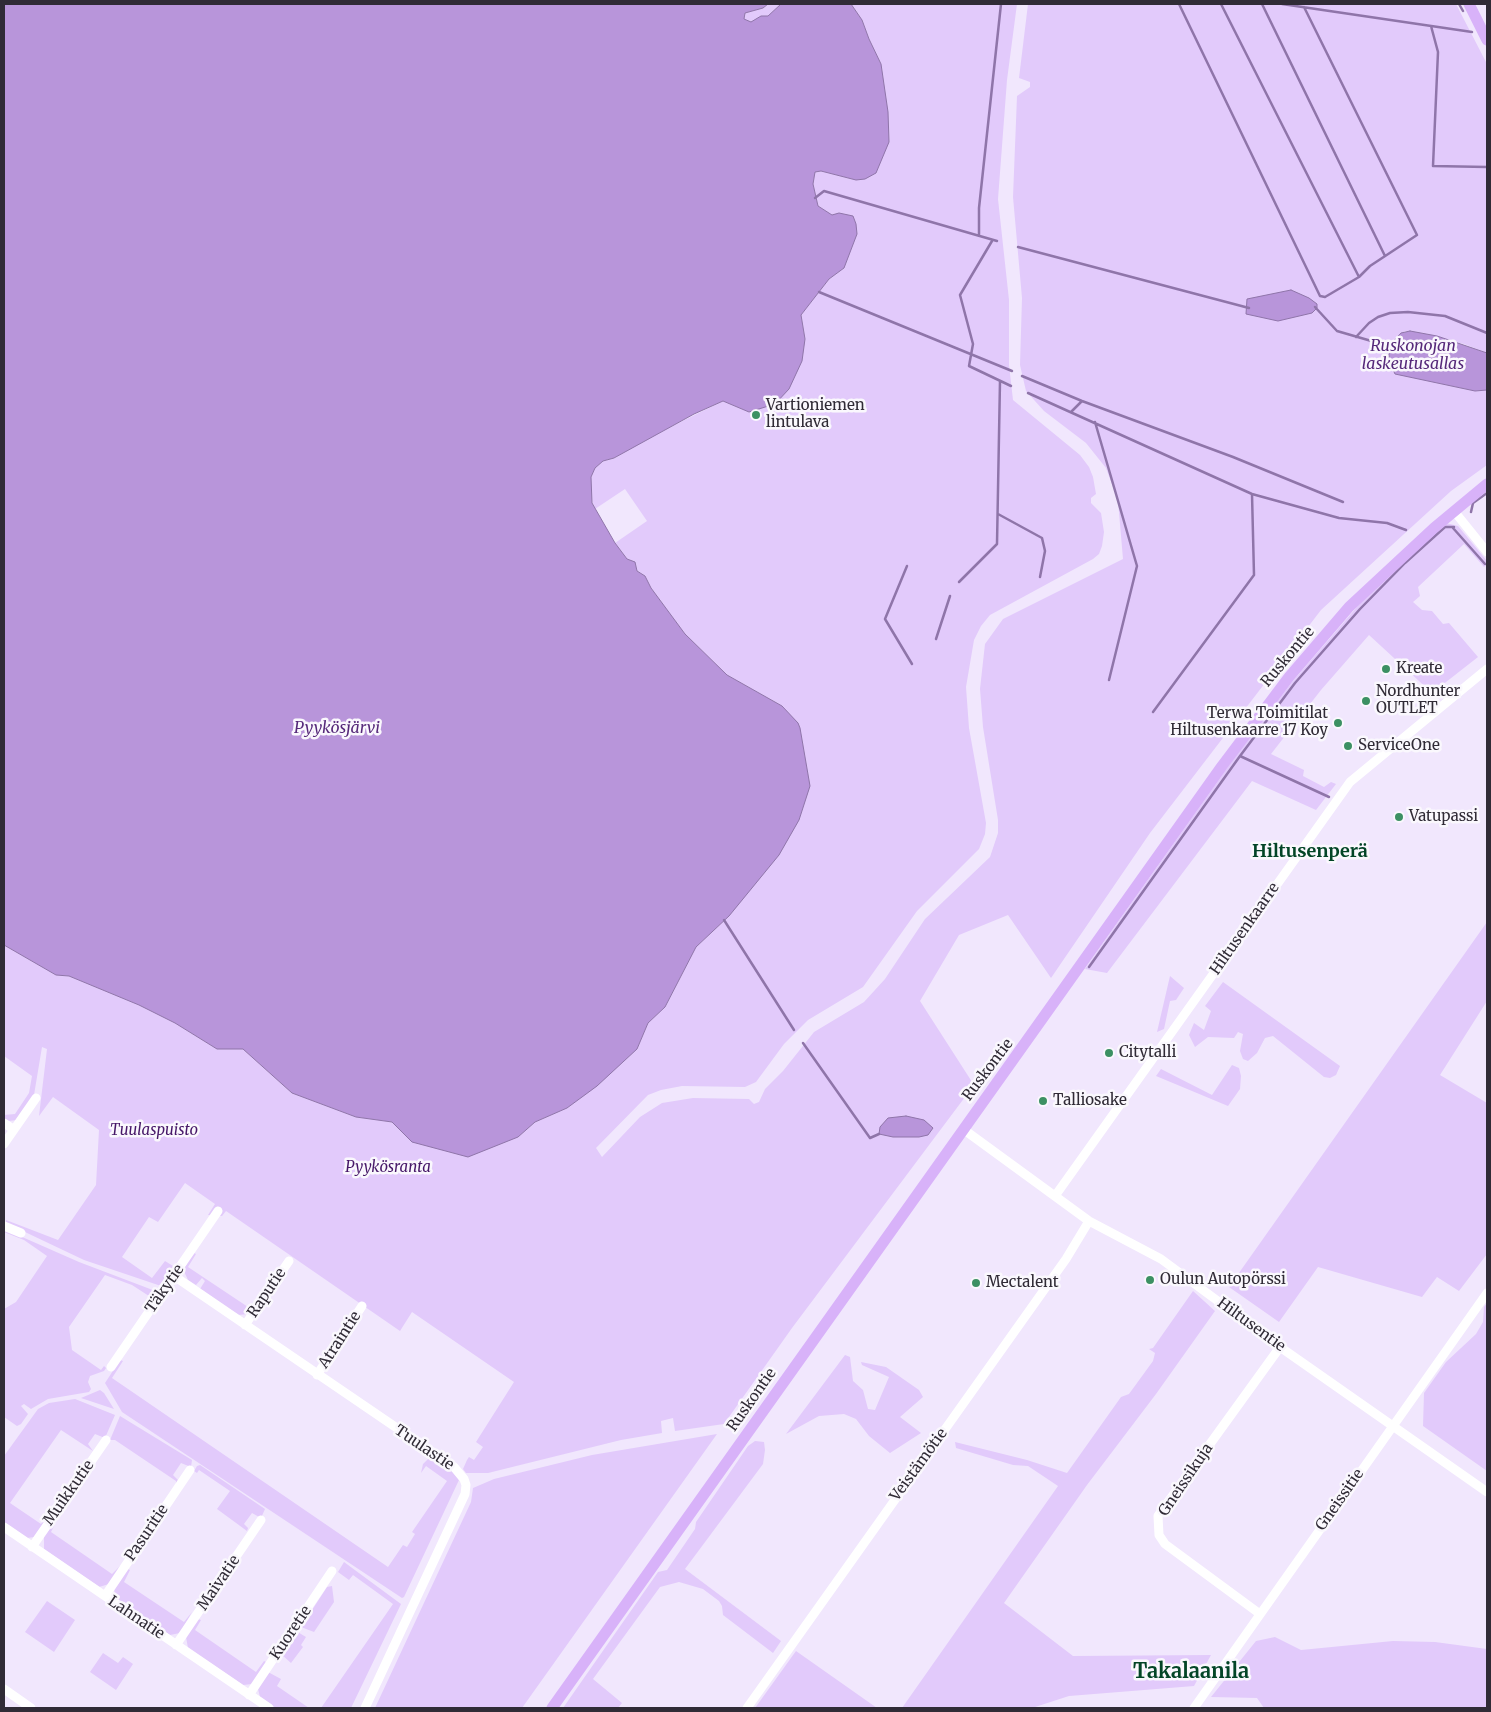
<!DOCTYPE html>
<html>
<head>
<meta charset="utf-8">
<style>
	body { margin:0 }
	#map { position:relative; width:1491px; height:1712px; overflow:hidden; background:#f1e7fd; font-family:Merriweather,serif }
	canvas { display:block }
	.frame { position:absolute; inset:0; border:5px solid #302b36; pointer-events:none }
</style>
</head>
<body>
<div id="map">
<canvas width="1491" height="1712"></canvas>
<div class="frame"></div>
</div>
<script>
const ctx = document.querySelector('canvas').getContext('2d');
ctx.lineJoin = 'round';
function fillPath(path, color) { ctx.fillStyle = color; ctx.fill(path, 'evenodd'); }
const shape = rows => new Path2D(rows.map(r => 'M' + r).join(''));
function stroke(path, color, width, dash) { ctx.strokeStyle = color; ctx.lineWidth = width; ctx.lineCap = dash ? 'butt' : 'round'; ctx.setLineDash(dash || []); ctx.stroke(path); }
function drawText(font, color, halo, rows, align = 'center') {
  ctx.font = font + ' Merriweather,serif'; ctx.lineWidth = 5; ctx.setLineDash([]); ctx.textBaseline = 'middle'; ctx.strokeStyle = halo; ctx.fillStyle = color; for (const [text, x, y, turn = 0] of rows) {
    ctx.save(); ctx.translate(x, y); ctx.rotate((+turn || 0) * Math.PI / 180); ctx.textAlign = isNaN(turn) ? turn : align; if (halo) ctx.strokeText(text, 0, 0); ctx.fillText(text, 0, 0); ctx.restore();
  }
}
const green = shape([
	[768,4,781,4,768,16,761,16,751,23,744,19,745,13,763,8],
	[851,4,1017,4,1007,80,998,199,1009,300,1009,365,1013,400,1080,455,1089,467,1093,477,1096,494,1091,498,1091,503,1101,513,1104,532,1102,546,1099,554,1093,559,990,615,981,626,974,640,966,687,969,728,986,823,985,834,979,849,917,911,863,987,808,1020,784,1044,756,1082,745,1087,682,1086,661,1090,648,1095,596,1148,602,1157,640,1117,662,1103,693,1098,749,1099,754,1104,759,1102,765,1089,783,1071,814,1032,864,1002,885,979,925,919,990,857,998,833,998,820,983,727,980,689,985,644,1003,619,1123,559,1118,501,1106,468,1086,443,1044,411,1026,391,1020,365,1022,298,1013,197,1017,96,1030,87,1030,82,1019,78,1028,4,1456,4,1487,64,1487,353,1464,344,1405,331,1389,346,1388,353,1389,361,1438,383,1475,391,1487,390,1487,465,1451,491,1321,610,1150,833,1051,978,1008,915,959,935,920,1001,974,1085,792,1328,724,1424,675,1431,673,1418,661,1421,662,1433,621,1440,488,1473,466,1473,463,1469,467,1460,469,1457,474,1460,483,1447,476,1442,514,1382,412,1312,400,1331,226,1211,222,1216,208,1215,215,1204,185,1183,158,1222,149,1217,122,1257,152,1278,165,1261,173,1266,174,1269,161,1286,84,1260,6,1223,6,1220,58,1240,96,1185,99,1130,53,1097,39,1116,47,1049,42,1047,34,1095,17,1120,8,1121,4,1118,4,1115,15,1114,29,1093,32,1076,4,1056,4,945,56,975,69,976,139,1005,175,1023,217,1049,243,1049,292,1093,356,1117,392,1122,412,1142,500,1142,518,1137,535,1122,567,1108,637,1049,648,1023,665,1007,696,947,729,916,800,728,782,706,727,675,685,634,651,588,645,576,637,571,633,563,627,559,615,543,647,521,625,489,595,509,591,499,591,477,595,468,603,461,615,458,638,443,723,401,749,412,805,339,801,315,829,279,844,268,832,215,818,206,813,184,815,172,821,171,856,180,881,64,869,39,862,20],
	[1446,523,1458,526,1487,561,1487,564,1484,567,1464,544,1418,587,1420,596,1413,602,1422,610,1432,611,1443,624,1449,623,1478,657,1432,693,1369,635,1321,690,1271,754,1304,770,1303,776,1324,787,1331,782,1336,784,1316,810,1252,781,1107,973,1085,969,1237,754,1293,681,1357,607],
	[1487,922,1487,1001,1440,1075,1487,1103,1487,1254,1459,1291,1437,1277,1422,1297,1318,1267,1279,1322,1229,1287],
	[1170,976,1184,988,1176,1000,1170,1001,1164,1029,1157,1032],
	[1223,982,1340,1066,1336,1075,1330,1078,1324,1077,1273,1036,1265,1038,1257,1053,1248,1061,1243,1059,1240,1051,1243,1034,1238,1032,1234,1038,1208,1037,1195,1047,1189,1035,1194,1023,1204,1030,1211,1011,1205,1006],
	[1232,1065,1239,1068,1241,1076,1240,1089,1228,1106,1156,1076,1161,1069,1212,1095],
	[4,1229,79,1262,158,1292,152,1298,132,1285,105,1275,69,1327,72,1350,101,1370,104,1366,106,1368,104,1371,90,1376,88,1382,91,1389,89,1392,48,1399,31,1409,24,1404,21,1406,28,1414,21,1424,17,1426,4,1417,4,1309,16,1302,47,1256,24,1240,4,1232],
	[194,1253,196,1254,188,1267,251,1309,248,1314,238,1315,200,1289,205,1281,202,1278,196,1285,188,1280,183,1269],
	[1193,1291,1215,1311,1156,1394,1087,1485,1004,1603,1073,1656,1211,1655,1194,1686,1069,1696,1032,1708,902,1708,1058,1486,1028,1466,1013,1465,956,1448,955,1442,1027,1460,1067,1473,1121,1397,1129,1394,1153,1361,1155,1353,1149,1349,1153,1348],
	[1487,1303,1487,1471,1423,1426,1424,1393,1446,1362,1476,1334,1483,1322,1484,1307],
	[845,1355,850,1357,853,1381,863,1390,868,1409,875,1410,889,1377,862,1365,861,1362,886,1367,919,1390,923,1397,900,1417,921,1433,890,1453,869,1436,856,1419,844,1414,819,1416,786,1434],
	[120,1360,123,1361,112,1378,388,1567,403,1545,407,1547,415,1534,412,1532,447,1481,426,1466,421,1473,423,1464,429,1458,432,1458,453,1472,459,1480,404,1597,402,1598,122,1412,105,1383],
	[100,1390,104,1393,114,1409,81,1398],
	[75,1399,115,1415,105,1438,95,1434,88,1444,93,1451,61,1430,10,1503,41,1524,49,1515,34,1537,27,1538,4,1522,4,1456,38,1409,49,1403],
	[120,1416,192,1460,191,1467,181,1463,173,1475,178,1480,176,1485,176,1481,115,1440,110,1440],
	[717,1434,522,1708,375,1708,471,1502,473,1488,494,1479,592,1455],
	[755,1441,764,1442,765,1450,763,1464,685,1569,781,1641,773,1653,723,1615,722,1606,719,1601,703,1589,679,1582,660,1587,593,1679,622,1703,618,1708,563,1708,658,1572,667,1570,695,1529,696,1522,748,1446],
	[200,1465,265,1509,261,1518,252,1513,244,1524,248,1528,247,1531,217,1509,230,1491,199,1470,197,1473,194,1471,197,1466],
	[57,1520,51,1532,112,1574,121,1565,109,1584,99,1587,44,1549,44,1536],
	[344,1562,401,1604,351,1708,321,1708,393,1604,353,1575,349,1580,338,1572],
	[128,1569,130,1570,124,1582,184,1622,192,1612,180,1633,170,1635,116,1599,114,1589],
	[332,1586,334,1602,314,1632,301,1627,327,1587],
	[47,1601,75,1620,54,1652,25,1632],
	[198,1619,201,1620,195,1630,256,1672,264,1661,266,1662,252,1684,243,1685,188,1648,186,1637],
	[296,1631,306,1637,301,1645,303,1647,291,1663,281,1654],
	[1275,1637,1301,1650,1393,1641,1435,1642,1487,1649,1487,1708,1264,1708,1257,1698,1211,1697,1256,1641],
	[796,1651,877,1708,755,1708],
	[103,1653,118,1663,123,1657,133,1664,116,1690,90,1672],
	[268,1672,281,1679,277,1686,309,1708,276,1708,260,1697,258,1689]
]);
const water = shape([
	[4,4,768,4,763,8,745,13,744,19,751,22,761,16,768,16,781,4,851,4,862,20,869,39,881,64,888,112,889,142,876,173,865,179,856,180,821,171,815,172,813,184,818,206,832,215,839,213,853,216,856,224,857,234,844,268,829,279,801,315,805,339,802,361,789,389,775,404,749,412,723,401,694,414,614,458,603,461,595,468,591,477,592,503,615,543,627,559,635,562,637,571,645,576,651,588,685,634,727,675,782,706,798,723,800,728,810,786,799,820,779,855,729,916,696,947,665,1007,648,1023,637,1049,597,1086,567,1108,535,1122,518,1137,468,1157,412,1142,392,1122,356,1117,292,1093,243,1049,217,1049,175,1023,139,1005,69,976,56,975,4,945,4,4],
	[1291,290,1309,298,1317,304,1317,308,1312,313,1278,321,1246,314,1247,299,1291,290],
	[1410,331,1437,336,1487,353,1487,390,1475,391,1395,374,1389,361,1389,346,1401,333,1410,331],
	[906,1116,924,1120,933,1128,928,1135,919,1137,893,1137,879,1134,880,1127,888,1118,906,1116]
]);
const stream = shape([
	[1179,4,1320,296,1325,297,1359,277,1370,266,1417,235,1304,7],
	[1221,4,1359,277],
	[1262,4,1385,256],
	[1282,4,1472,32],
	[1459,4,1463,11],
	[1431,26,1438,52,1433,166,1487,167],
	[815,198,824,191,997,241],
	[979,235,979,208,1001,4],
	[992,241,960,295,973,344,969,366,1011,386],
	[1018,247,1249,308],
	[819,292,1012,371],
	[1315,307,1337,331,1392,347],
	[1356,337,1369,323,1378,317,1390,313,1408,312,1445,316,1487,333],
	[1022,376,1082,401,1233,457,1343,502],
	[1028,393,1252,494,1339,518,1387,523,1406,530],
	[1071,412,1082,401],
	[1095,422,1137,566,1109,680],
	[1471,512,1473,503,1487,493],
	[998,514,1042,538,1045,551,1040,577],
	[1453,528,1485,564],
	[907,566,885,619,912,664],
	[959,582,997,544,1000,381],
	[936,639,950,596],
	[1153,712,1254,575,1252,494],
	[1240,756,1329,797],
	[724,920,794,1030],
	[1089,967,1240,756,1295,683,1360,609,1405,563,1445,527,1454,527],
	[803,1043,870,1138,879,1134]
]);
const minor = shape([
	[1454,511,1487,552],
	[4,1123,13,1129],
	[963,1129,1089,1221,1161,1259,1280,1347,1487,1492],
	[4,1144,36,1098],
	[1055,1196,1350,782,1487,669],
	[4,1226,21,1233],
	[174,1276,454,1467,464,1479,466,1485,465,1494,365,1708],
	[245,1325,289,1261],
	[111,1367,218,1211],
	[317,1375,362,1306],
	[4,1527,269,1708],
	[32,1547,106,1440],
	[105,1596,190,1470],
	[1260,1614,1165,1544,1159,1535,1158,1516,1280,1347],
	[176,1645,261,1520],
	[4,1689,31,1708],
	[249,1695,332,1571],
	[747,1708,1066,1259,1089,1221],
	[1194,1708,1487,1293]
]);
const major = shape([
	[1469,4,1487,40],
	[552,1708,1222,766,1289,677,1349,607,1434,528,1487,484]
]);
const markers = [
	[756,415,5,"#3c9063"],
	[1386,669,5,"#3c9063"],
	[1366,701,5,"#3c9063"],
	[1338,723,5,"#3c9063"],
	[1348,746,5,"#3c9063"],
	[1399,817,5,"#3c9063"],
	[1109,1053,5,"#3c9063"],
	[1043,1101,5,"#3c9063"],
	[1150,1280,5,"#3c9063"],
	[976,1283,5,"#3c9063"]
];
const poiNames = [
	["Vartioniemen",766,406],
	["lintulava",766,423],
	["Kreate",1396,669],
	["Nordhunter",1376,692],
	["OUTLET",1376,709],
	["Terwa Toimitilat",1328,714,"right"],
	["Hiltusenkaarre 17 Koy",1328,731,"right"],
	["ServiceOne",1358,746],
	["Vatupassi",1409,817],
	["Citytalli",1119,1053],
	["Talliosake",1053,1101],
	["Oulun Autopörssi",1160,1280],
	["Mectalent",986,1283]
];
const streetNames = [
	["Ruskontie",1288,657,-50],
	["Hiltusenkaarre",1245,929,-55],
	["Ruskontie",988,1070,-53],
	["Täkytie",165,1289,-55],
	["Raputie",267,1293,-56],
	["Hiltusentie",1251,1325,36],
	["Atraintie",340,1340,-57],
	["Ruskontie",752,1400,-55],
	["Tuulastie",424,1448,34],
	["Veistämötie",919,1465,-54],
	["Gneissikuja",1186,1480,-56],
	["Muikkutie",69,1493,-55],
	["Gneissitie",1340,1500,-55],
	["Pasuritie",147,1533,-56],
	["Maivatie",219,1583,-56],
	["Lahnatie",136,1618,34],
	["Kuoretie",291,1633,-56]
];
const parkNames = [
	["Tuulaspuisto",154,1131],
	["Pyykösranta",388,1168]
];
const waterNames = [
	["Ruskonojan",1413,346],
	["laskeutusallas",1413,364],
	["Pyykösjärvi",337,728]
];
const quarterNames = [
	["Hiltusenperä",1310,852]
];
const districtNames = [
	["Takalaanila",1191,1672]
];
fillPath(green, '#e2cafb');
fillPath(water, '#b895da');
stroke(water, '#8f75a9', 1);
stroke(stream, '#8f75a9', 2.5);
stroke(minor, '#fff', 9);
stroke(major, '#d8b2f9', 11);
for (const [x, y, r, color] of markers) { const dot = new Path2D(); dot.arc(x, y, r, 0, 2 * Math.PI); ctx.fillStyle = color; ctx.fill(dot); stroke(dot, '#faf8fd', 2); }
drawText('15px', '#302b36', '#faf8fd', poiNames, 'left');
drawText('15px', '#302b36', '#faf8fd', streetNames);
drawText('italic 15px', '#461768', '#faf8fd', parkNames);
drawText('italic 16px', '#56297a', '#faf8fd', waterNames);
drawText('bold 18px', '#034527', '#faf8fd', quarterNames);
drawText('bold 20px', '#034527', '#faf8fd', districtNames);
</script>
</body>
</html>
